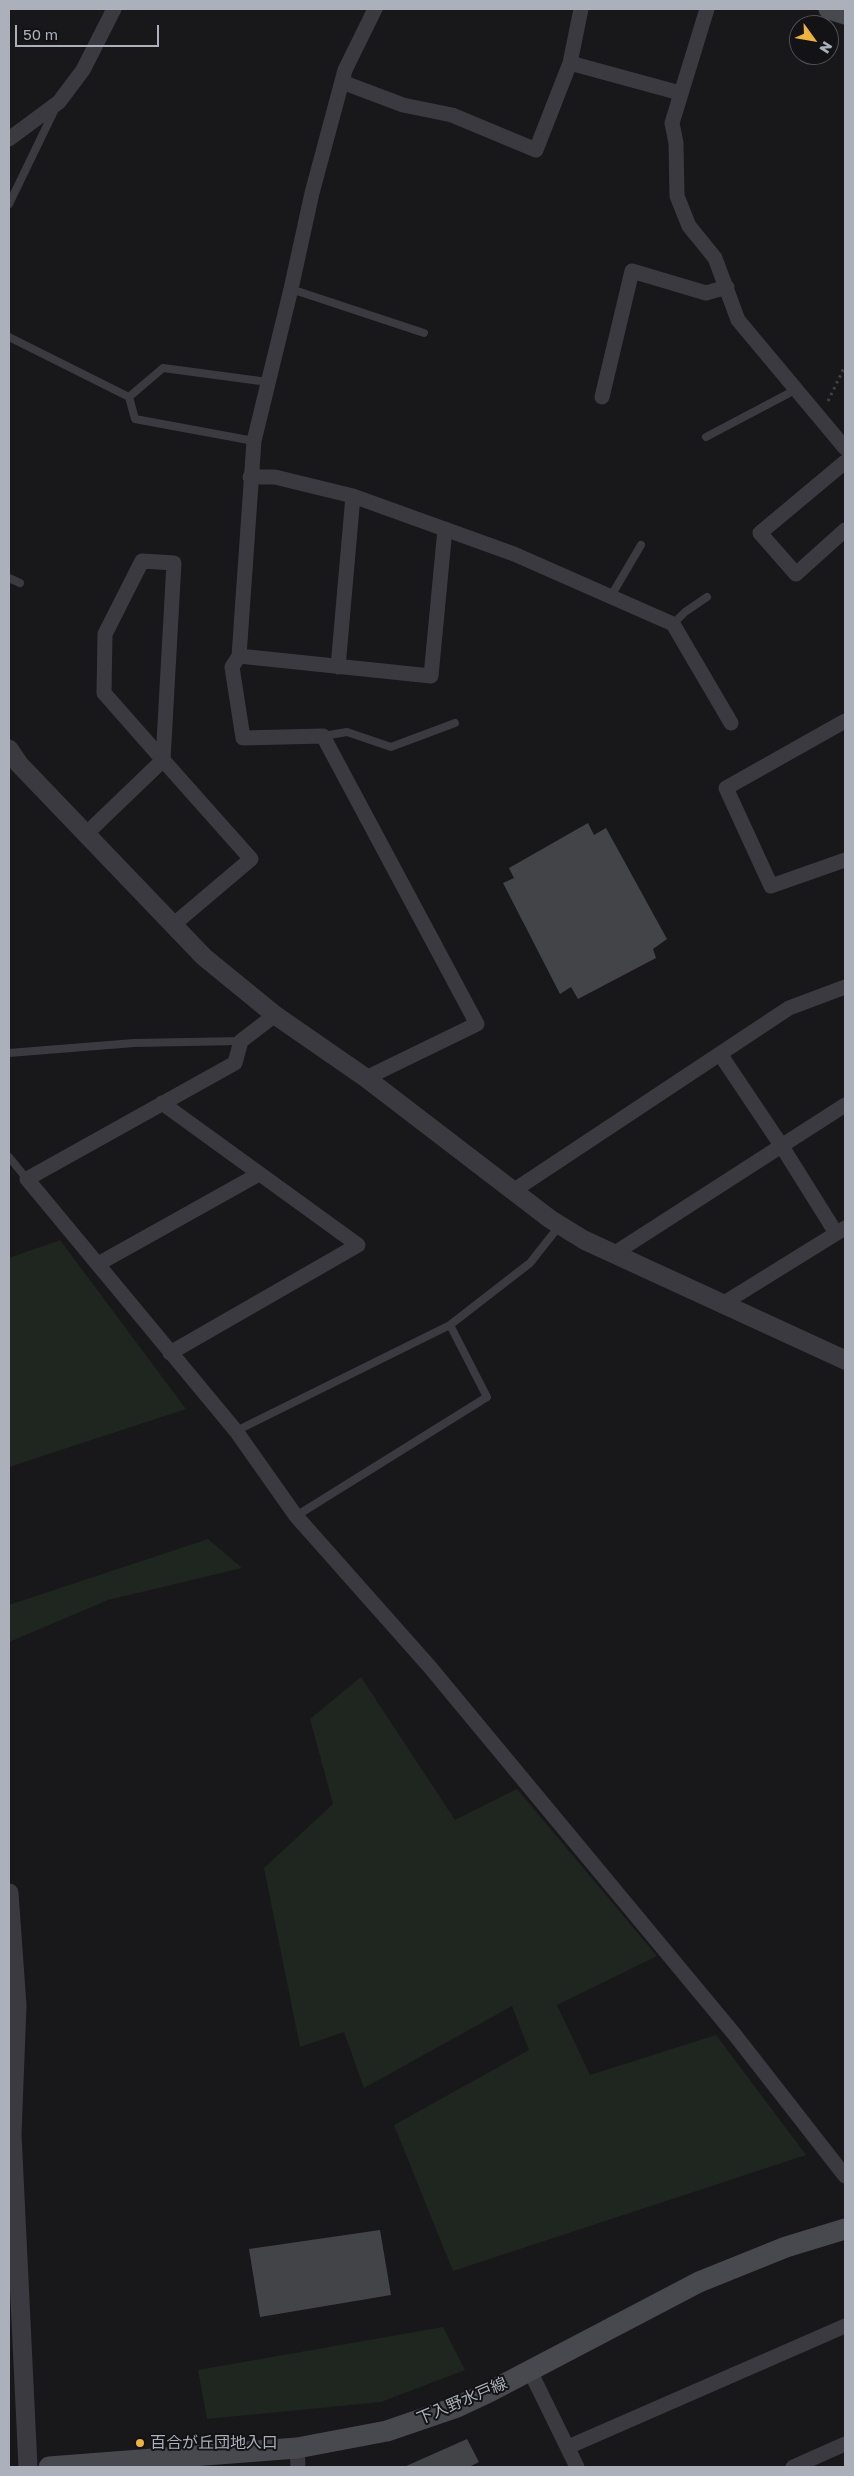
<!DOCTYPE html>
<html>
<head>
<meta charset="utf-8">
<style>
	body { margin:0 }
	#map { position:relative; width:854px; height:2476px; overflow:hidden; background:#18181b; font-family:"Golos Text",sans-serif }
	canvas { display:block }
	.frame { position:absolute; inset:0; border:10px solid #abb0ba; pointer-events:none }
	.north { position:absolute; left:789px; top:15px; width:50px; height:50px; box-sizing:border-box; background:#131316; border:1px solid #505258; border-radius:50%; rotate:122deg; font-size:14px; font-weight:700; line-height:20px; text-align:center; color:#abb0ba }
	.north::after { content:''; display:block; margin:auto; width:18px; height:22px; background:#eeb33d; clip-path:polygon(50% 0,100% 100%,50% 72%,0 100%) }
	.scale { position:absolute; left:15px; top:25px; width:144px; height:22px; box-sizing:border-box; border:2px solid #abb0ba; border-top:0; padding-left:6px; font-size:15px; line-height:18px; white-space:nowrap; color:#abb0ba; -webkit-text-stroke:4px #131316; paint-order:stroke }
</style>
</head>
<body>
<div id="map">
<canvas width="854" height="2476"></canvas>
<div class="frame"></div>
<div class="north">N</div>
<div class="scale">50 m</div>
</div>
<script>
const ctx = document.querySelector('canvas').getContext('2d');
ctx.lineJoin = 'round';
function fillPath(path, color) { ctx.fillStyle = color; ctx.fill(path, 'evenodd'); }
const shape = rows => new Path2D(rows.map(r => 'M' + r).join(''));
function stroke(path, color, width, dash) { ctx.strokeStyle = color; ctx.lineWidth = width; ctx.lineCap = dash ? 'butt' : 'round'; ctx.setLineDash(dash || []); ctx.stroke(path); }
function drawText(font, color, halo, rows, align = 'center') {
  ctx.font = font + ' "Golos Text","Noto Sans JP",sans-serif'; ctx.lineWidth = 4; ctx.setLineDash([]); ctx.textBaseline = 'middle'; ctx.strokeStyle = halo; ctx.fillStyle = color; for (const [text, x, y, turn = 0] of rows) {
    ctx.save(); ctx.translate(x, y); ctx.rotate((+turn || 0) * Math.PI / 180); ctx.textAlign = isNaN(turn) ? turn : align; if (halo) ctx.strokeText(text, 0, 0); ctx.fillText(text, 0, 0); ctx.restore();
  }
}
const green = shape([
	[60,1240,186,1409,9,1467,9,1258],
	[208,1539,242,1568,108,1600,9,1642,9,1605],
	[361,1677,455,1820,517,1789,657,1956,557,2005,590,2075,716,2035,806,2155,453,2271,394,2125,529,2050,512,2006,364,2088,344,2032,300,2047,264,1868,333,1804,310,1719],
	[443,2327,465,2370,381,2402,207,2419,198,2370]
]);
const building = shape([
	[588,823,594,835,606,828,667,939,653,949,656,958,578,999,571,987,560,994,503,883,514,878,509,868],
	[380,2230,391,2295,260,2317,249,2249],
	[467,2439,479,2462,469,2467,404,2467]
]);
const path = shape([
	[828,401,845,366]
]);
const service = shape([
	[9,204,55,109],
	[291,289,424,333],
	[9,337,129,397,163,368,268,382],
	[129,397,135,419,254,441],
	[706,437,797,389],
	[9,578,20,583],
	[611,596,641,545],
	[673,624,685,612,707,597],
	[323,736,347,732,391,747,455,723],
	[9,1053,134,1043,241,1041],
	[9,1157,27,1179],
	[236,1431,450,1325,530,1263,560,1225],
	[296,1516,487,1397,450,1325]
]);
const minor = shape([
	[375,9,345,70,312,193,291,289,254,441,239,656,431,676,445,529],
	[707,9,672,123,676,143,677,196,689,226,715,258,738,320,845,448],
	[570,63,680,93],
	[342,82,403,105,452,115,536,150,570,63,581,9],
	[9,139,59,102,83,70,114,9],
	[602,397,632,271,706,293,727,287],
	[845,462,760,533,796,574,845,530],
	[250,477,275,477,353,496,514,554,673,624,731,723],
	[142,561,174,563,163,760,104,693,105,634,142,561],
	[239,656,232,667,243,738,323,736,477,1024,366,1078],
	[338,667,353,496],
	[845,721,726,788,771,886,845,860],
	[86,834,163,760,251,859,173,925],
	[275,1015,241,1041,235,1063,27,1179,236,1431,296,1516,429,1666,735,2035,845,2176],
	[720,1054,781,1145,836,1233],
	[162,1103,358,1245,170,1353],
	[513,1191,789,1008,845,987],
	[615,1253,845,1105],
	[98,1264,259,1174],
	[724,1303,845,1228],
	[530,2371,577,2467],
	[568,2447,845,2326],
	[297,2448,298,2467],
	[793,2467,845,2444]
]);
const tertiary = shape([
	[9,749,19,764,204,957,275,1015,366,1078,550,1219,584,1240,845,1360],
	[9,1893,17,2006,12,2134,28,2467]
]);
const secondary = shape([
	[829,9,845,14],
	[49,2467,297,2448,387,2431,457,2407,491,2391,699,2282,786,2247,845,2229]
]);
const markers = [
	[140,2443,5,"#eeb33d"]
];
const streetNames = [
	["下入野水戸線",462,2401,-23]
];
const poiNames = [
	["百合が丘団地入口",150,2443]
];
fillPath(green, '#1e261f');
fillPath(building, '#434448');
stroke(path, '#404147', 3, [2.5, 4]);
stroke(service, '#3a3a40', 8);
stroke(minor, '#3a3a40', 15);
stroke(tertiary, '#3a3a40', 19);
stroke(secondary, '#48494f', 21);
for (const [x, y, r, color] of markers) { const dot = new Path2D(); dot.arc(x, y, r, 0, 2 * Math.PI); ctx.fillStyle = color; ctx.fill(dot); stroke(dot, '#131316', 2); }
drawText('16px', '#abb0ba', '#131316', streetNames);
drawText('16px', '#abb0ba', '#131316', poiNames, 'left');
</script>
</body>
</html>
